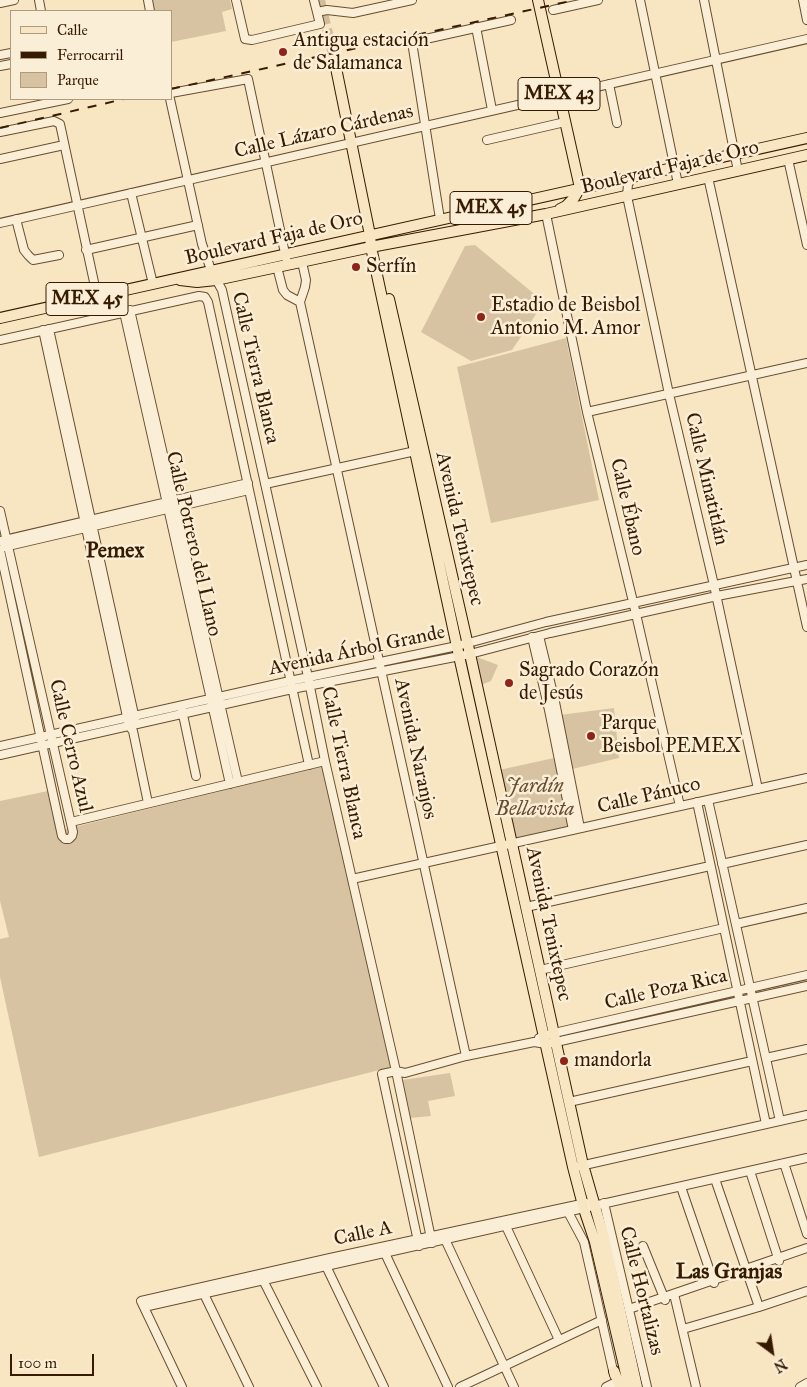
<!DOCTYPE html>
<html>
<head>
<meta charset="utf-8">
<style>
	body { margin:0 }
	#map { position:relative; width:807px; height:1387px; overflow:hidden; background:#f8e5c2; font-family:"IM FELL Great Primer",serif }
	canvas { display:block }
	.legend { position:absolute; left:10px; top:10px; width:162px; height:90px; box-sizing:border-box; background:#faeed7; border:1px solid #ac9a81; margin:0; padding:6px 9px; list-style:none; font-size:15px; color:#371b00 }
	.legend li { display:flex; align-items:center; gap:10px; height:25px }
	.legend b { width:25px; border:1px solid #ac9a81 }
	.north { position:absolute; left:747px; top:1327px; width:50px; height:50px; -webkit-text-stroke:4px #faeed7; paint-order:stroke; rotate:149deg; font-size:14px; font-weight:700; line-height:20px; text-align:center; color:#371b00 }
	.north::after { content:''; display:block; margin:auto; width:18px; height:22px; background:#371b00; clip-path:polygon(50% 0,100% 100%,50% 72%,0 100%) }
	.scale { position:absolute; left:10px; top:1354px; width:84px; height:22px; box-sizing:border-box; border:2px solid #371b00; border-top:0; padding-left:6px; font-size:15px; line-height:18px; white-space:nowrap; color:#371b00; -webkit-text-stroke:4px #faeed7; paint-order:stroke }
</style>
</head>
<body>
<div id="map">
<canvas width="807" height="1387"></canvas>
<ul class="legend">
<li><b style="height:6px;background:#f8e5c2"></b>Calle</li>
<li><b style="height:6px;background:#371b00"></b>Ferrocarril</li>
<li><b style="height:14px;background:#d7c3a1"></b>Parque</li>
</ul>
<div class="north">N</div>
<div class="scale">100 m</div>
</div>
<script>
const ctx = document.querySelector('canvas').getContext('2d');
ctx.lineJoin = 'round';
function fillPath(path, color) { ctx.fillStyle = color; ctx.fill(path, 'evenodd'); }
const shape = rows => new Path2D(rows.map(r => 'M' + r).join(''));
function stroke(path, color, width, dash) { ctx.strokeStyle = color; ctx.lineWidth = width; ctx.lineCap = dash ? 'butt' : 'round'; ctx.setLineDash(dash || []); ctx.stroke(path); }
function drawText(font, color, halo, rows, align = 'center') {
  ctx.font = font + ' "IM FELL Great Primer",serif'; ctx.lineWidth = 5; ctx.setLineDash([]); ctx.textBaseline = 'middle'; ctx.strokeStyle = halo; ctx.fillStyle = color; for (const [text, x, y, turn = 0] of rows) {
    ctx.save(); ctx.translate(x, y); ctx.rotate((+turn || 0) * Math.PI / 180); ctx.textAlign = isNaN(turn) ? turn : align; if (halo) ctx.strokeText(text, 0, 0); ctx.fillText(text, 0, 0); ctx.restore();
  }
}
const green = shape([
	[150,0,230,0,232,9,222,12,226,31,171,42,171,11,153,11],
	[475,245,544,302,512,350,471,361,421,332,465,246],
	[566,338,599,500,491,523,457,367],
	[474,656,498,665,491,681,481,685],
	[614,708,619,758,572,769,560,715],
	[554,758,571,829,514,841,499,770],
	[323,766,391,1067,39,1157,0,977,0,939,9,937,0,901,0,801,48,791,58,831],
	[450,1073,455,1096,428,1101,431,1116,410,1118,402,1080]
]);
const majorTunnel = shape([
	[320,0,335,63]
]);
const minor = shape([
	[39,0,41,11],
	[148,0,150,11],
	[236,0,245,39,252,40,320,24,314,0],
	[640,0,678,184],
	[704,0,738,171],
	[803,0,807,20],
	[0,3,14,0],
	[553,10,598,0],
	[317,12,327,10,353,13,412,0],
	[476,27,492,110],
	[0,55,11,53],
	[0,66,11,64],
	[609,84,617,123],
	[171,93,248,79,286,258],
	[170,99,202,244,211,270,222,290,308,677,325,761,396,1071,432,1243],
	[0,113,68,99],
	[0,132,54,121,60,124,97,296],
	[487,140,565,122],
	[0,159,64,145],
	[788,159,807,245],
	[633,177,628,184,627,196,669,394,714,585,758,789],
	[708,177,807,627],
	[131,193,153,284],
	[546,214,587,412,636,614,680,806],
	[16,219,24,250,28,255,33,260,59,255],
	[440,219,412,42,511,20],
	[0,223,807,39],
	[86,250,198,225],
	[302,262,306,280,305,287,300,302,466,1056],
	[277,267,283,290,287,295,300,302],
	[130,310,238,782],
	[124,312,230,784],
	[49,329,135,719],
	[43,330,129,726,133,731,148,803],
	[0,340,199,296,205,297,208,302,309,765],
	[587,412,807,363],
	[265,484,420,450],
	[0,511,73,832,72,836,69,839,65,839,62,836,0,550],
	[0,541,248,483],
	[4,547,249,490],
	[539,636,555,702,580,828],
	[532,637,549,710,573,830],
	[182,710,196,776],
	[0,746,290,681,457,646,546,622,807,565],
	[0,755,292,689,470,654,550,633,717,596,807,579],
	[708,800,780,1121],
	[697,802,766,1124],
	[71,822,325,761],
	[722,864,807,845],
	[352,879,807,778],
	[526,907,710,866],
	[736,924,807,908],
	[540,970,724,928],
	[539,1038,554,1033,807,975],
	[766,1058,807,1049],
	[569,1102,752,1061],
	[784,1163,807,1234],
	[580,1166,807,1115],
	[750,1171,779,1261],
	[715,1179,759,1307],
	[681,1187,714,1283],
	[604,1203,647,1387],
	[568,1212,584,1242,614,1375],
	[504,1222,559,1340],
	[443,1235,514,1387],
	[419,1246,382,1074,396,1071,405,1073,466,1056,534,1042,546,1044,556,1042,807,986],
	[643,1246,665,1300],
	[383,1249,448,1387],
	[328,1263,326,1266,384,1387],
	[261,1276,317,1387],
	[202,1290,249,1387],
	[674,1294,696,1387],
	[144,1307,807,1158],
	[629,1309,807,1248],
	[683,1329,759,1307,807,1291],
	[182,1387,141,1301,330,1258,586,1203],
	[460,1387,602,1320],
	[606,1387,616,1382],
	[800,1387,807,1383]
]);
const major = shape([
	[538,0,580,188,574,198,566,206,560,209],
	[335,63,370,235,371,247,459,656,573,1167,584,1209,595,1242,629,1387],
	[180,280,197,282,216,280,376,246,546,214,807,155],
	[389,299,470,654,583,1165,604,1238,637,1387],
	[0,318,807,138],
	[614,1371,620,1387]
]);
const rail = shape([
	[171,89,575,0],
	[0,128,124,99]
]);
const markers = [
	[283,52,5,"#8f2418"],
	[356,267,5,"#8f2418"],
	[481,317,5,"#8f2418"],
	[509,683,5,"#8f2418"],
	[591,736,5,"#8f2418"],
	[564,1061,5,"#8f2418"]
];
const shields = [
	[559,94,82],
	[491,208,82],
	[87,299,82]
];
const shieldNames = [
	["MEX 43",559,94],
	["MEX 45",491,208],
	["MEX 45",87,299]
];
const poiNames = [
	["Antigua estación",293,41],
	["de Salamanca",293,64],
	["Serfín",366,267],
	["Estadio de Beisbol",491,306],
	["Antonio M. Amor",491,329],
	["Sagrado Corazón",519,671],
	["de Jesús",519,694],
	["Parque",601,724],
	["Beisbol PEMEX",601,747],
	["mandorla",574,1061]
];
const streetNames = [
	["Calle Lázaro Cárdenas",324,132,-13],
	["Boulevard Faja de Oro",670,168,-13],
	["Boulevard Faja de Oro",274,239,-13],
	["Calle Tierra Blanca",255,368,77],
	["Calle Minatitlán",706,479,77],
	["Calle Ébano",627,507,77],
	["Avenida Tenixtepec",459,529,77],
	["Calle Potrero del Llano",193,544,77],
	["Avenida Árbol Grande",357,651,-12],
	["Calle Cerro Azul",70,746,77],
	["Avenida Naranjos",415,749,78],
	["Calle Tierra Blanca",343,763,78],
	["Calle Pánuco",649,796,-13],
	["Avenida Tenixtepec",548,924,78],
	["Calle Poza Rica",666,990,-13],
	["Calle A",363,1234,-12],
	["Calle Hortalizas",641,1291,76]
];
const parkNames = [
	["Jardín",535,787],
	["Bellavista",535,810]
];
const quarterNames = [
	["Pemex",115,552],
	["Las Granjas",729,1273]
];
fillPath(green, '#d7c3a1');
stroke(majorTunnel, '#d1bd9b', 10, [10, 5]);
stroke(minor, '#674e30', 10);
stroke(major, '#371b00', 12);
stroke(minor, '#faeed7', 8);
stroke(major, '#f8e5c2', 10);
stroke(rail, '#371b00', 2, [9, 9]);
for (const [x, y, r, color] of markers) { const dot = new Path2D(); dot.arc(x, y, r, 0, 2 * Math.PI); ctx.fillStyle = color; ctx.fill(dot); stroke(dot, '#faeed7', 2); }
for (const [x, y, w] of shields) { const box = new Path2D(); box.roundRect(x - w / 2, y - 16.5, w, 33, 4); ctx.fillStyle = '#faeed7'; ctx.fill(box); stroke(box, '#371b00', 1); }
drawText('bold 19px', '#371b00', null, shieldNames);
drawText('20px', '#371b00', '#faeed7', poiNames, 'left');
drawText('20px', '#371b00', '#faeed7', streetNames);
drawText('italic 20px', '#674d30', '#faeed7', parkNames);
drawText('bold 22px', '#371b00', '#faeed7', quarterNames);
</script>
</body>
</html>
